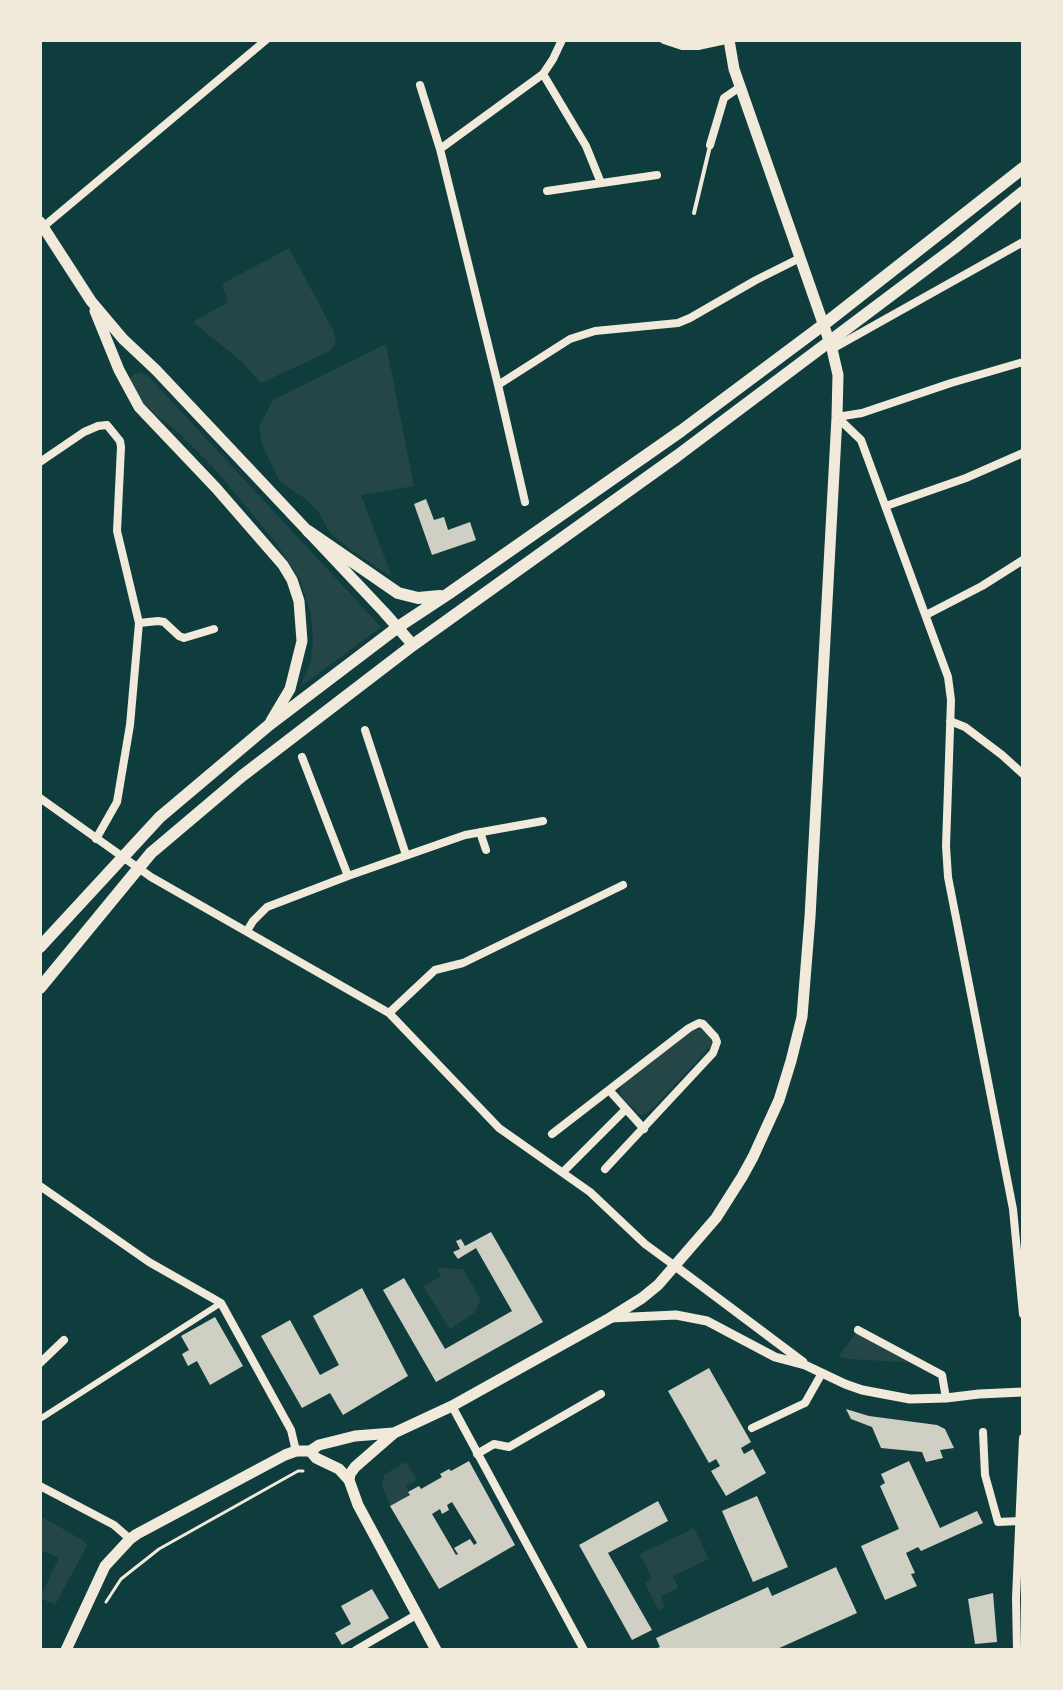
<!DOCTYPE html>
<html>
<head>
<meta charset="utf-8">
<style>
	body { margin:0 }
	#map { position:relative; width:1063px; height:1690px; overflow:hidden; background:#0f3d3e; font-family:"Sofia Sans Condensed",sans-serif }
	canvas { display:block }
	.frame { position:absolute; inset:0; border:42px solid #f1e9da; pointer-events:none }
</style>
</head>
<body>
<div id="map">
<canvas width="1063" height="1690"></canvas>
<div class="frame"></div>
</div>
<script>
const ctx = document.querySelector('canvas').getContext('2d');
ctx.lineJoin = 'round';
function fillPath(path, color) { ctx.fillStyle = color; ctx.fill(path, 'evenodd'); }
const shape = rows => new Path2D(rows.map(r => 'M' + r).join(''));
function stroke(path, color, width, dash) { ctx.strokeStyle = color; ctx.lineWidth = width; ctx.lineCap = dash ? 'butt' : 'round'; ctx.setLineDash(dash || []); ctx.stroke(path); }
const green = shape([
	[289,248,333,330,336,342,330,351,261,383,242,362,193,322,228,302,222,284],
	[386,344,414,486,361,495,392,577,351,550,330,533,318,511,307,500,280,482,262,444,259,427,273,400],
	[140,372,149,377,381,627,300,687,311,661,313,638,311,613,299,578,274,540,213,467,177,431,156,415,142,401,131,382,131,377,134,374],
	[701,1029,709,1035,712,1041,711,1046,656,1105,647,1113,642,1115,638,1113,622,1098,620,1090,622,1085,692,1031],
	[437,1268,463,1269,481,1300,474,1313,450,1329,423,1286,441,1276],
	[858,1330,920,1363,849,1359,838,1357],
	[406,1462,417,1480,406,1486,410,1495,390,1506,382,1485,384,1475],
	[40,1516,84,1541,87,1546,55,1605,40,1598,59,1558,40,1550],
	[694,1528,709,1559,673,1576,678,1588,661,1596,665,1607,658,1610,645,1583,652,1579,640,1554]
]);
const building = shape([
	[426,499,434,520,444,517,448,530,470,522,476,540,432,555,414,504],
	[491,1232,543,1322,436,1382,383,1290,404,1278,445,1349,512,1311,476,1248,458,1259,453,1252,460,1249,456,1241,461,1239,465,1246],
	[362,1288,408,1376,343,1415,330,1393,302,1408,261,1336,290,1320,320,1375,339,1365,313,1316],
	[215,1317,243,1366,210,1385,197,1361,188,1366,182,1354,189,1350,181,1336],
	[709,1368,751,1442,741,1448,744,1454,753,1449,766,1473,726,1496,711,1471,720,1466,716,1459,709,1463,668,1391],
	[846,1409,869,1416,937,1425,945,1429,954,1448,940,1450,943,1458,926,1462,922,1452,881,1448,872,1427,851,1419],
	[469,1461,515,1545,439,1589,390,1506,410,1495,408,1492,419,1486,421,1489,442,1477,440,1474,449,1469,451,1471],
	[452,1502,477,1543,474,1545,470,1539,454,1548,458,1554,456,1555,432,1514,440,1509,442,1514,449,1510,447,1505],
	[909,1461,940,1528,977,1511,983,1523,921,1551,918,1547,906,1553,915,1573,911,1574,917,1586,885,1600,861,1546,899,1529,880,1486,885,1483,881,1474],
	[757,1496,788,1567,753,1582,722,1511],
	[658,1501,668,1521,608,1553,652,1630,632,1640,579,1545],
	[836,1567,857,1613,775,1650,652,1650,660,1647,656,1638,768,1587,772,1596],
	[372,1589,389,1618,342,1645,335,1633,351,1624,341,1606],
	[993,1593,997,1642,975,1644,968,1599]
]);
const path = shape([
	[106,1602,121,1579,159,1549,298,1471,303,1471]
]);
const service = shape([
	[694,213,710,146]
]);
const pedestrian = shape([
	[40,1419,221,1303]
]);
const minor = shape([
	[664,40,682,46,698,46,726,40],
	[543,74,586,146,601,183],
	[420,85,440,149,498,385,525,502],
	[710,145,724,98,740,87],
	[440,149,543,74,553,59,562,40],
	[547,191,657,175],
	[43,227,266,40],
	[832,349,1023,242],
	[498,385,570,339,595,331,678,323,690,318,756,280,800,258],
	[837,417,861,440,948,677,951,700,946,846,948,877,1013,1209,1023,1314],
	[837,417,862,413,951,383,1023,362],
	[40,462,84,432,98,426,107,425,120,441,121,447,117,531,139,623,130,725,117,802,96,839],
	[886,506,966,478,1023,453],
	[926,615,982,586,1023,560],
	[139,623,158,621,164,622,179,636,184,638,214,629],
	[950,721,965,727,1002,755,1023,774],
	[365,730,406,855],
	[302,757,348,876],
	[40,798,151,877,389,1013,499,1128,590,1192,645,1244,675,1266],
	[480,832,486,850],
	[247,931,253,921,267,907,348,876,465,835,543,821],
	[389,1013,435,970,463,963,623,885],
	[609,1090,644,1129],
	[552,1134,689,1028,699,1023,703,1024,715,1037,717,1042,713,1053,605,1169],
	[563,1172,626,1109],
	[40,1186,149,1262,221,1303,291,1430,296,1451],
	[858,1330,942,1375,946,1398],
	[40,1363,64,1340],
	[452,1406,584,1650],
	[752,1428,805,1403,822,1373],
	[983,1432,985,1475,998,1522,1020,1521],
	[477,1454,494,1444,509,1447,601,1394],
	[40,1486,114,1525,130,1539],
	[356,1650,416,1615],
	[1017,1650,1016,1598,1023,1438]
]);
const tertiary = shape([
	[675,1266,803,1362],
	[610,1318,676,1315,707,1321,775,1357,805,1365,845,1384,862,1390,910,1399,946,1398,979,1394,1023,1392]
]);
const secondary = shape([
	[40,222,91,301,123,339,156,370,384,612,413,645],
	[95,311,119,370,139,407,216,488,283,565,292,580,299,601,302,641,290,689,271,721],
	[310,1451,316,1458,339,1469,349,1480,358,1505,436,1650],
	[349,1480,350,1474,355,1467,394,1433,452,1406,610,1318,642,1298,658,1285,716,1218,742,1177,753,1157,779,1100,791,1061,802,1017,810,917,837,417,838,375,832,349,734,69,729,40],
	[66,1650,105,1566,130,1539,137,1534,285,1455,296,1451,310,1451,319,1445,355,1436,393,1433]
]);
const trunk = shape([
	[308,531,398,593,418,598,440,596],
	[40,947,160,817,269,725,398,627,448,594,681,431,827,322,1023,168],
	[40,988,151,853,242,776,413,645,677,456,954,248,1023,192]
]);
fillPath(green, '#244646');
fillPath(building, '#cfcfc3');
stroke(path, '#f1e9da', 3);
stroke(service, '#f1e9da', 4);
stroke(pedestrian, '#f1e9da', 6);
stroke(minor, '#f1e9da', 8);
stroke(tertiary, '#f1e9da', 9);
stroke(secondary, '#f1e9da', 11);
stroke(trunk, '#f1e9da', 12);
</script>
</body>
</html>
